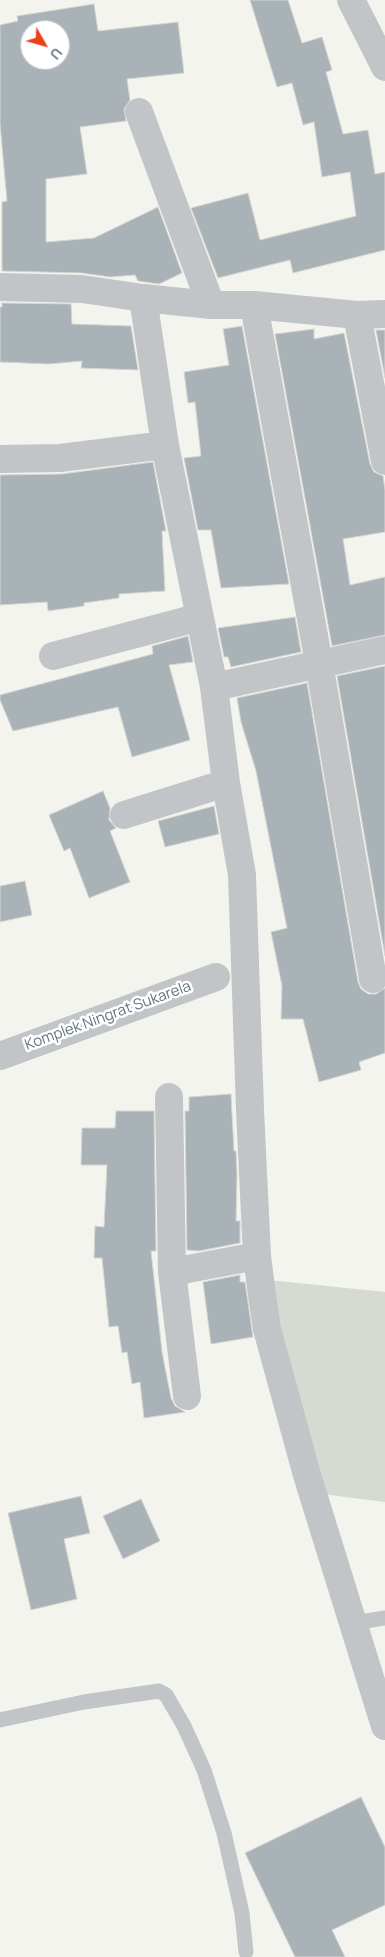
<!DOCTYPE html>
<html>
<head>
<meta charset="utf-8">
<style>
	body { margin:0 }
	#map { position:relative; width:385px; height:1957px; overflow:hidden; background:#f4f4ef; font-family:Manrope,sans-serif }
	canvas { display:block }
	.north { position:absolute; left:20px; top:20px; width:50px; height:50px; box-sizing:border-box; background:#fff; border:1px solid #c0c8cd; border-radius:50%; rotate:128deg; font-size:14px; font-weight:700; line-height:20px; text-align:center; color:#617582 }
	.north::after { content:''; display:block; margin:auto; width:18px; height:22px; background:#ed4217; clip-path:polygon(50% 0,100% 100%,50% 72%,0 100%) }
</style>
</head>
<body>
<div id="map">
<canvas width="385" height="1957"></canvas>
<div class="north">U</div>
</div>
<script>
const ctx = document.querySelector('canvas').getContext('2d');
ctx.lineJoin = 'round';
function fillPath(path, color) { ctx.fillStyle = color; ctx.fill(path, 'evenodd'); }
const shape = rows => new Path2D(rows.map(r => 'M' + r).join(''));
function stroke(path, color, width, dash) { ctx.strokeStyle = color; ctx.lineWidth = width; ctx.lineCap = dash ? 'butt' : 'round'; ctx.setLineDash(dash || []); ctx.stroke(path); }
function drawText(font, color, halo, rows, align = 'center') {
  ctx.font = font + ' Manrope,sans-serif'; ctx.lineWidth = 5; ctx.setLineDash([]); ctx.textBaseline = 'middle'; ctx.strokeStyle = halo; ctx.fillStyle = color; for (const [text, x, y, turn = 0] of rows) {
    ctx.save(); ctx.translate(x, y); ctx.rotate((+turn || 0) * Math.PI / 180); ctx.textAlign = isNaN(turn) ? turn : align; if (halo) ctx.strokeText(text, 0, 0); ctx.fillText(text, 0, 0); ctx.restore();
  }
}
const green = shape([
	[269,1280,385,1292,385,1502,306,1492]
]);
const building = shape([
	[250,0,288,0,302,43,322,37,332,70,326,72,343,134,368,130,375,174,385,172,385,250,293,273,290,260,218,278,191,208,248,193,260,240,356,216,350,172,322,177,314,122,303,125,292,83,277,87,250,0],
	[94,4,98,31,178,22,184,73,127,79,130,100,124,109,126,121,80,127,87,174,46,179,46,242,94,238,158,207,182,273,159,284,138,281,135,275,110,277,82,273,2,271,2,202,7,201,0,124,0,25,18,21,17,16,94,4],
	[30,30,60,30,60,60,30,60,30,30],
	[2,303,71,304,72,324,131,326,138,370,81,368,82,361,49,364,0,362,0,307,2,307,2,303],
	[242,326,289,584,221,588,211,530,198,530,184,458,201,456,195,402,188,403,184,372,229,365,223,329,242,326],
	[314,329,314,339,344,333,370,464,374,472,383,476,385,490,385,532,343,539,350,585,385,577,385,635,332,646,275,334,314,329],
	[376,330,385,330,385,378,376,330],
	[153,462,166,531,162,531,165,591,119,594,119,598,84,603,84,606,48,611,47,602,0,605,0,475,62,474,153,462],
	[295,617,301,652,231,667,228,657,224,657,218,628,295,617],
	[188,636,193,662,169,665,190,740,132,757,118,707,13,731,0,700,0,695,153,654,152,646,188,636],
	[385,666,385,956,337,676,385,666],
	[307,683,358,982,361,989,368,994,376,994,385,988,385,1053,359,1062,361,1070,319,1082,303,1019,281,1019,282,986,271,932,287,928,256,771,241,722,237,698,307,683],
	[103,791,110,808,109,820,116,828,110,831,130,882,89,898,70,848,64,851,49,815,103,791],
	[214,806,219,834,165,847,158,821,214,806],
	[25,881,32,915,0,922,0,886,25,881],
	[231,1094,234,1151,236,1151,237,1175,236,1221,240,1221,240,1243,199,1251,187,1250,185,1111,189,1111,189,1097,231,1094],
	[116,1111,154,1111,156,1251,151,1251,162,1352,171,1398,175,1406,185,1412,144,1418,140,1382,132,1384,127,1352,122,1353,118,1326,109,1327,102,1258,94,1258,95,1226,104,1227,107,1165,81,1165,82,1128,115,1128,116,1111],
	[240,1275,240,1282,245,1282,253,1337,211,1344,203,1282,240,1275],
	[81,1496,90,1533,64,1539,77,1599,31,1610,8,1513,81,1496],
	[141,1499,160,1541,123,1559,103,1516,141,1499],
	[361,1797,385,1847,385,1905,332,1930,345,1957,295,1957,245,1853,361,1797]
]);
const lane = shape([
	[354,1623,385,1618],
	[0,1720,84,1702,159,1691,166,1695,184,1726,204,1770,224,1833,242,1913,246,1952]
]);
const street = shape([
	[351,0,385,67],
	[139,112,211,305],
	[0,287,82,289,143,298],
	[254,305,319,663,373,979],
	[385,314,357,315,254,305,211,305,143,298,165,445,214,687,226,783,242,875,250,1110,257,1256,262,1295,267,1329,307,1475,385,1726],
	[357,315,385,461],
	[0,459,60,458,165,445],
	[53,656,200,617],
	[214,687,385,650],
	[124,815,226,783],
	[0,1056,216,977],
	[169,1097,172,1272,187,1396],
	[172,1272,257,1256]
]);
const streetNames = [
	["Komplek Ningrat Sukarela",108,1016,-20]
];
fillPath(green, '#d5dbd0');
fillPath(building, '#a9b2b6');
stroke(building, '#d5d5d2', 1);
stroke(lane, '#c1c5c8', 15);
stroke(street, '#c1c5c8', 28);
drawText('15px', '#617582', '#fff', streetNames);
</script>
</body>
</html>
